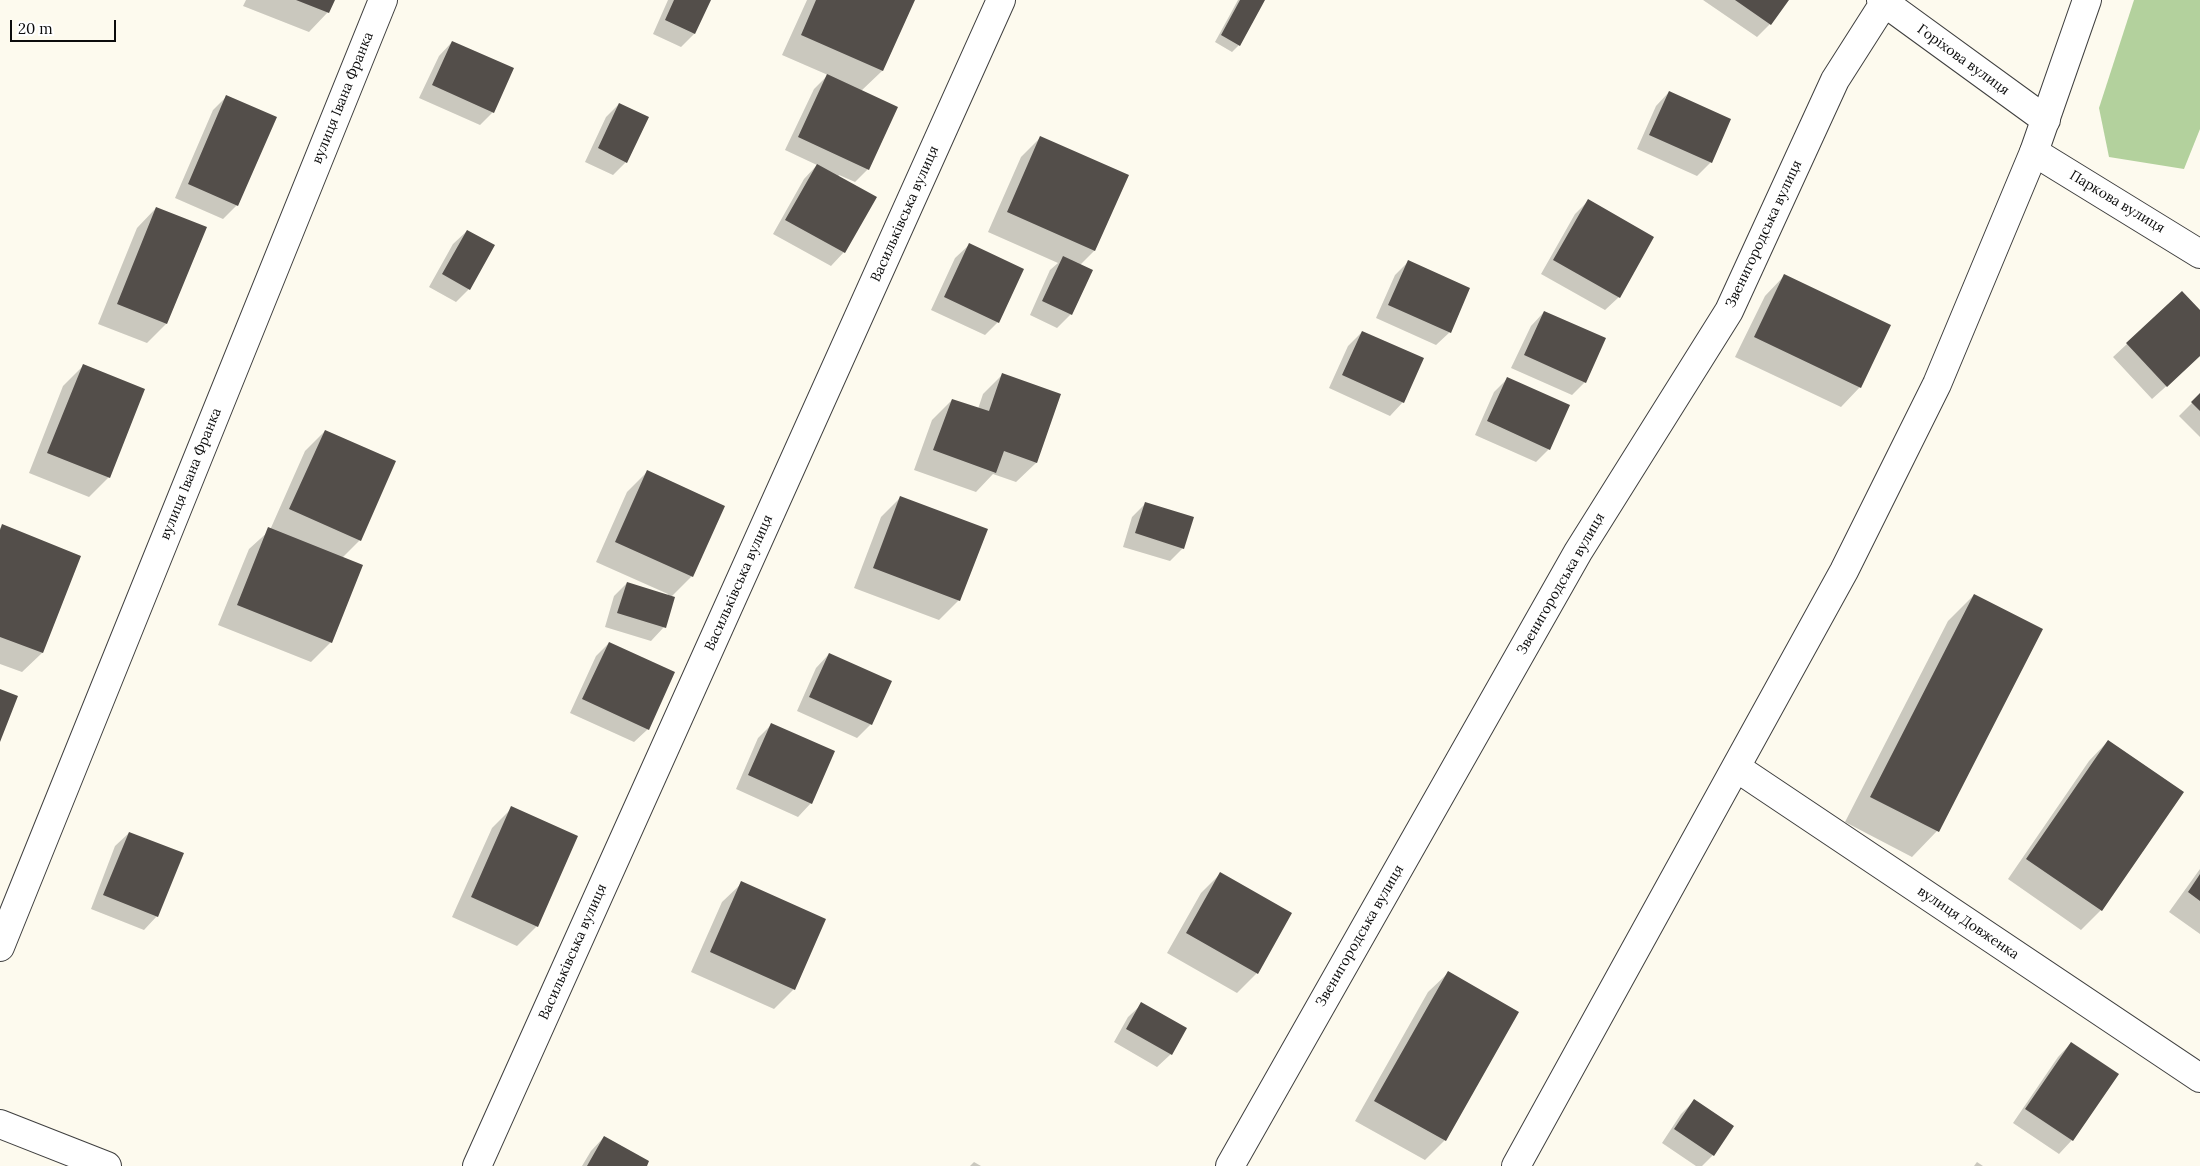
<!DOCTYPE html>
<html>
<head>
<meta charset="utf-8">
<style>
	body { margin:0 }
	#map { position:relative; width:2200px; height:1166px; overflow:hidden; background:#fdfaee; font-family:Lora,serif }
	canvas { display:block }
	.scale { position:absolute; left:10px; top:20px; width:106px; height:22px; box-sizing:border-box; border:2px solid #0c0c0c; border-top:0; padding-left:6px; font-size:15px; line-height:18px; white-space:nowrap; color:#0c0c0c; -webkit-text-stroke:4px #fff; paint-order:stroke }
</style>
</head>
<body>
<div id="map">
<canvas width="2200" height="1166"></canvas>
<div class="scale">20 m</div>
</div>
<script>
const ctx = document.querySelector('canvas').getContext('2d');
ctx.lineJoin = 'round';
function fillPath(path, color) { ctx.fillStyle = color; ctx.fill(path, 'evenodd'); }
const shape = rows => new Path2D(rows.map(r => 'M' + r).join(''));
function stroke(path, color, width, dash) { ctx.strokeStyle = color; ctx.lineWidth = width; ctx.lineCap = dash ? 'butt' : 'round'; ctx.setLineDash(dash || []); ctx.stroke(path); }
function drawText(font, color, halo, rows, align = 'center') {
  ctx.font = font + ' Lora,serif'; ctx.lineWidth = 5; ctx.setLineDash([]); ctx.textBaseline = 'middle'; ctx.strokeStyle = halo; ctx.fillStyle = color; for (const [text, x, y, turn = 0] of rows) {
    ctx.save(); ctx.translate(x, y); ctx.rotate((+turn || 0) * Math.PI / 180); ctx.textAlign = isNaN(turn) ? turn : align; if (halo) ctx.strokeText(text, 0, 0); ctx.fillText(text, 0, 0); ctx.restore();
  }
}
const forest = shape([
	[2134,0,2200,0,2200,129,2184,169,2109,157,2099,108]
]);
const shadow = shape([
	[246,0,333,0,328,12,309,32,243,6],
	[668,0,709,0,694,34,681,47,653,34],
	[807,0,914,0,882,71,861,91,868,169,855,182,839,175,838,177,875,197,844,252,831,266,773,234,804,179,817,165,785,150,814,89,828,75,782,55],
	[1238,0,1264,0,1239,45,1232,52,1215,42],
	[1703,0,1787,0,1770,24,1757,37],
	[452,42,493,112,480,125,419,98,439,56],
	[1669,92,1730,120,1711,162,1697,176,1637,149,1656,106],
	[227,96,237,205,223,219,175,198,213,110],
	[619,104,626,162,613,175,585,162,606,117],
	[1040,138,1127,176,1094,251,1080,265,1071,314,1057,328,1030,315,1050,270,1058,263,988,232,1021,157],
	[1588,201,1619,297,1605,310,1541,274,1575,214],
	[156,208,166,324,147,343,98,324,137,228],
	[467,231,469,289,456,302,429,287,453,244],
	[969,245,998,322,985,335,931,310,955,258],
	[1408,262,1450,332,1436,345,1376,318,1395,275],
	[1784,276,1860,387,1841,407,1735,357,1765,296],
	[1544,312,1585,382,1572,395,1511,368,1531,326],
	[2200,312,2200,356,2152,399,2113,357,2127,344],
	[1362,332,1403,402,1390,416,1329,388,1348,346],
	[83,366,109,477,89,497,29,473,63,386],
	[1002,375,1060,395,1036,463,1016,482,993,474,976,492,914,470,932,420,952,400,978,409,983,394],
	[1507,379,1549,449,1536,462,1475,435,1494,392],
	[2200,395,2200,437,2179,416],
	[325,431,360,540,342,558,331,642,311,662,218,625,249,549,270,530,305,451],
	[647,472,692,576,671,597,664,627,651,641,605,627,614,596,627,583,667,596,668,594,596,562,627,492],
	[901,497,959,600,939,620,854,588,881,517],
	[1146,503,1183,548,1170,561,1123,547,1132,517],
	[3,526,80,556,42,653,22,672,0,664,0,528],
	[1974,595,2041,630,1937,831,1912,857,1845,822,1948,621],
	[609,643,648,729,634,742,570,713,596,656],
	[829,654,871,724,857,738,797,711,816,668],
	[772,724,811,803,798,817,736,789,758,738],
	[2108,741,2101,910,2081,930,2008,879,2089,761],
	[512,808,537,926,517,946,452,917,492,828],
	[129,833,157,916,144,930,91,909,115,846],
	[2200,869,2200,934,2169,912],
	[1220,874,1291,913,1257,973,1237,993,1167,953,1201,893],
	[742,883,794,989,774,1009,691,972,722,902],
	[1448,973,1518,1012,1445,1140,1425,1160,1355,1121,1428,992],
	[1142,1004,1171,1054,1157,1067,1114,1042,1128,1017],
	[2071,1043,2072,1140,2059,1154,2013,1123,2058,1057],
	[1694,1101,1713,1155,1702,1166,1696,1166,1662,1143,1681,1114],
	[604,1137,645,1166,582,1166,591,1151],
	[974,1162,981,1166,970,1166],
	[1977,1162,1983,1166,1974,1166]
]);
const building = shape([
	[296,0,335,0,329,13],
	[674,0,711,0,695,34,665,20],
	[816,0,915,0,883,71,801,35],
	[1240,0,1265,0,1240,46,1221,35],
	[1735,0,1789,0,1771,25],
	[452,41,514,68,494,113,432,85],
	[827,74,898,107,869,170,798,137],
	[1669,91,1731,119,1712,163,1649,135],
	[226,95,277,117,238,206,188,184],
	[619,103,649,117,627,163,598,148],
	[1040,136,1129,175,1095,251,1007,212],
	[817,164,877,197,845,253,785,220],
	[1588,199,1654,237,1620,298,1553,260],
	[156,207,207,227,167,324,117,304],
	[467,230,495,245,470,290,442,274],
	[969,243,1024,269,999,323,944,297],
	[1063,256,1093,270,1072,315,1042,301],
	[1408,260,1470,288,1451,333,1388,305],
	[1784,274,1891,325,1861,388,1754,337],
	[2182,291,2200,310,2200,356,2167,387,2126,343],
	[1544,311,1606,338,1586,383,1524,355],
	[1362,331,1424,358,1404,403,1342,375],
	[83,364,145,389,110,478,47,453],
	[1002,373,1061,394,1037,463,1004,451,996,473,933,450,952,399,989,411],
	[1507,377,1570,405,1550,450,1487,421],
	[2200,393,2200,411,2191,402],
	[325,430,396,461,361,541,289,509],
	[647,470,725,506,693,577,615,542],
	[900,496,988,529,960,601,873,568],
	[1145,502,1194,517,1184,549,1135,533],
	[2,524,81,556,43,653,0,637,0,530],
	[268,527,363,565,332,643,237,605],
	[627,582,675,597,666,628,617,613],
	[1974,594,2043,629,1939,832,1870,797],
	[609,642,675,672,649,730,582,699],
	[829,653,892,681,872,725,809,697],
	[0,689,18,696,0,742],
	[771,723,835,751,812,804,748,775],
	[2108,740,2184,792,2102,911,2026,859],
	[511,806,578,836,538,927,471,897],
	[129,832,184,853,158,917,103,895],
	[1220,872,1292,913,1258,974,1186,933],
	[2200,874,2200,901,2188,892],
	[741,881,826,919,795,990,710,952],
	[1448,971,1519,1012,1446,1141,1374,1101],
	[1141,1002,1187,1028,1172,1055,1126,1029],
	[2071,1042,2119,1074,2073,1141,2025,1109],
	[1694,1099,1734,1126,1714,1156,1674,1129],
	[604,1136,649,1161,647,1166,587,1166]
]);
const minor = shape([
	[1881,0,2046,120],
	[2034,152,2200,254],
	[1737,768,2200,1078],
	[0,947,383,0],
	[0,1124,107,1166],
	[477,1166,1001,0],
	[1230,1166,1578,552,1729,311,1835,80,1886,0]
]);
const tertiary = shape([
	[1516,1166,1844,571,1937,384,2034,152,2087,0]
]);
const streetNames = [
	["Горіхова вулиця",1963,60,36],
	["вулиця Івана Франка",343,98,-68],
	["Паркова вулиця",2117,202,31],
	["Васильківська вулиця",905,214,-66],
	["Звенигородська вулиця",1764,234,-65],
	["вулиця Івана Франка",191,474,-68],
	["Васильківська вулиця",739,583,-66],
	["Звенигородська вулиця",1561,584,-60],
	["вулиця Довженка",1968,923,34],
	["Звенигородська вулиця",1360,936,-60],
	["Васильківська вулиця",573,952,-66]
];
fillPath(forest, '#b3d19d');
fillPath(shadow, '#0003');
fillPath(building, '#534e4a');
stroke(minor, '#3f3f3f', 30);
stroke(tertiary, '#3f3f3f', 30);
stroke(minor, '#fff', 28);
stroke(tertiary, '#fff', 28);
drawText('14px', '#0c0c0c', '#fff', streetNames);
</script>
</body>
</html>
